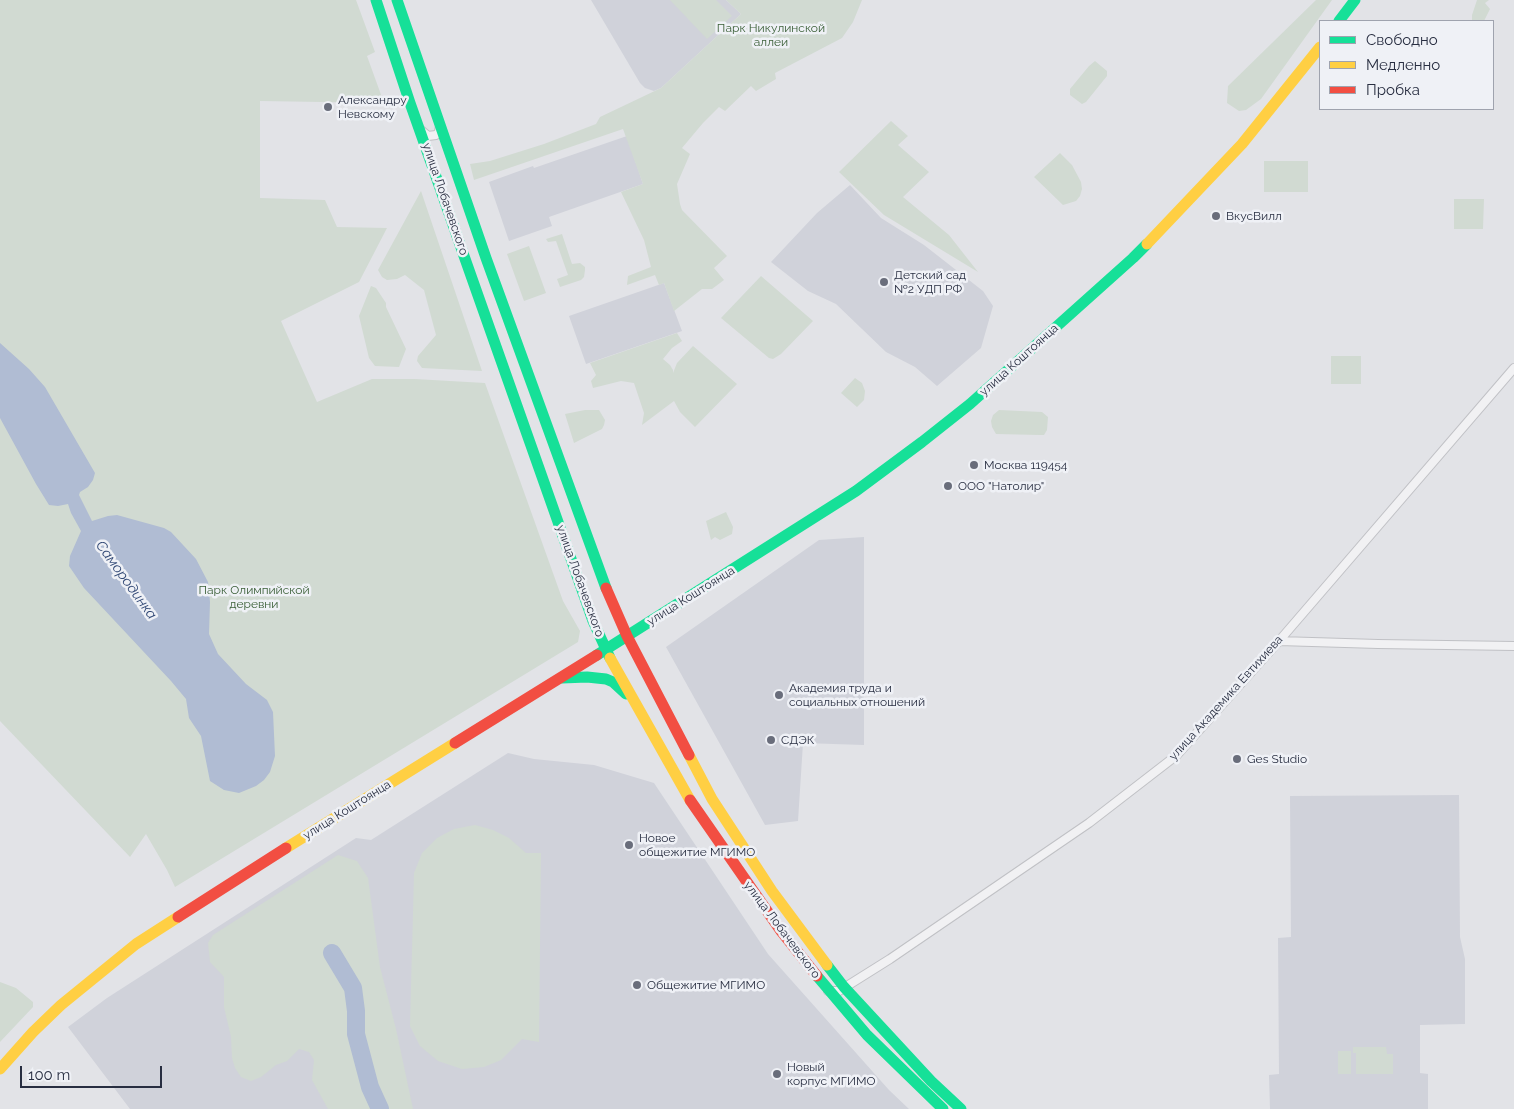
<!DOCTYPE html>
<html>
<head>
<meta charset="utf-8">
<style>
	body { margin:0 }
	#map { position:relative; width:1514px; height:1109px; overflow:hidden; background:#e2e3e7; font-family:Raleway,sans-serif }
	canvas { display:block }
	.legend { position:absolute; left:1319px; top:20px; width:175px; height:90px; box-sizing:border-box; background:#eff1f6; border:1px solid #9fa3ae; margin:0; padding:6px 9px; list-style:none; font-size:15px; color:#282e41 }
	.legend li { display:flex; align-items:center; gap:10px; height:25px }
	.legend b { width:25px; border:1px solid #9fa3ae }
	.scale { position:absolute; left:20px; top:1066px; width:142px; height:22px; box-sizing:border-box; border:2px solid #282e41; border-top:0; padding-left:6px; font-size:15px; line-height:18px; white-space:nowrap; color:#282e41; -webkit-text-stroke:4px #eff1f6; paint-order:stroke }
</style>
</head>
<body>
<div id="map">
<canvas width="1514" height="1109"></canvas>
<ul class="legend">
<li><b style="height:6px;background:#16e098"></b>Свободно</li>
<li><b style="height:6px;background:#ffcf43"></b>Медленно</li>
<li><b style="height:6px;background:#f24e42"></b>Пробка</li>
</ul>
<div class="scale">100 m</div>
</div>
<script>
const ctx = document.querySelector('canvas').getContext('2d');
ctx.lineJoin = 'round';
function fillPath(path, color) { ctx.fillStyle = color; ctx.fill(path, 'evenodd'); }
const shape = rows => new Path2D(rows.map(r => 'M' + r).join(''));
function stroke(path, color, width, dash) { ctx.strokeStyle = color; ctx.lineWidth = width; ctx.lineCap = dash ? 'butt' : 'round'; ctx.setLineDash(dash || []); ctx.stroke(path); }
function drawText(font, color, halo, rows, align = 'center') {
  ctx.font = font + ' Raleway,sans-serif'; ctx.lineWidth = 5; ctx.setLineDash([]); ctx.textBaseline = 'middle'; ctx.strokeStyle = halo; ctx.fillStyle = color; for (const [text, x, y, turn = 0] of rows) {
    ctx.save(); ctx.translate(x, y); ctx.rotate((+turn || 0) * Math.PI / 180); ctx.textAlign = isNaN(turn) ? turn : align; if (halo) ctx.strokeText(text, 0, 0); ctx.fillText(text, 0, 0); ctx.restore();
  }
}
const built = shape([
	[591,0,726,0,741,14,661,88,654,91,645,88,640,83],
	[627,136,643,184,549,217,552,226,509,241,489,182,533,166,534,168],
	[850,185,881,218,924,245,983,291,993,306,981,348,937,386,915,367,886,352,836,304,808,291,771,262,817,213],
	[664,283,682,331,586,364,569,316],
	[864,537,864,745,803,743,798,821,765,825,666,647,819,540],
	[508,753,534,759,594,765,654,783,768,954,889,1090,909,1109,130,1109,68,1027,107,998,356,838,371,840],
	[1459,795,1460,937,1465,959,1465,1024,1420,1025,1420,1073,1428,1074,1428,1109,1270,1109,1269,1075,1279,1074,1278,938,1291,937,1290,796]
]);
const green = shape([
	[0,0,356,0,375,52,367,56,384,103,260,101,260,198,325,200,337,227,387,228,359,282,281,321,317,402,372,379,415,379,485,383,563,601,580,631,578,642,175,887,167,870,146,834,130,857,0,721],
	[670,0,716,0,732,16,707,39],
	[726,0,862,0,853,22,842,38,775,73,776,79,756,91,751,86,725,111,719,107,703,123,682,148,690,154,677,184,680,204,682,210,727,256,714,268,724,280,712,289,702,289,674,311,664,283,659,285,655,275,627,285,628,276,651,267,644,240,621,192,643,184,623,129,474,180,470,164,490,161,544,144,596,124,600,117,661,88,741,14],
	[1316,0,1332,0,1261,99,1246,110,1239,111,1227,103,1228,86],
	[1477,0,1489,0,1485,3,1490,9,1484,21,1474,21,1472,20,1472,15],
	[1095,61,1107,71,1107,76,1086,102,1082,104,1070,95,1070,89,1089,66],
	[891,121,908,136,898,145,929,172,903,197,949,235,978,272,884,215,839,172],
	[1060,153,1072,165,1081,182,1082,189,1080,196,1076,201,1063,205,1034,177],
	[1264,161,1308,161,1308,192,1264,192],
	[421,191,482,371,422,368,417,361,418,356,436,335,424,290,405,275,397,279,387,280,382,277,378,270],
	[1454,199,1484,199,1483,229,1454,229],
	[562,234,572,264,580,263,585,267,585,270,584,277,581,280,560,287,557,279,568,275,556,241,548,242,546,239],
	[529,246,546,293,524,301,507,254],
	[761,276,813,321,781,354,773,359,769,358,721,318],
	[371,286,376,288,386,303,386,307,406,349,399,367,375,366,369,358,359,316],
	[677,333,682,341,672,348,663,359,670,365,673,370,673,373,677,363,693,346,737,384,695,427,680,412,674,401,642,425,644,413,634,383,621,381,593,388,591,381,596,375,590,363],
	[1331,356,1361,356,1361,384,1331,384],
	[855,378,862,383,865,391,864,400,857,407,841,393],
	[585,410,599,410,605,420,604,425,602,429,574,443,565,414],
	[999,410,1042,412,1048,417,1047,430,1044,435,1040,435,996,434,992,427,991,421,993,415],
	[726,512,733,527,732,534,720,540,715,537,711,540,706,521],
	[475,825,493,830,509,838,526,853,541,853,539,1042,522,1039,501,1060,484,1067,462,1069,438,1061,420,1046,410,1026,414,873,422,853,437,838,454,829],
	[338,855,357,861,368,878,380,967,396,1029,413,1109,328,1109,312,1080,314,1060,309,1052,299,1049,287,1061,276,1065,261,1077,251,1081,241,1077,235,1068,232,1058,231,1037,224,1007,224,977,210,962,208,943,213,935],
	[0,982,16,988,33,1002,33,1007,0,1042],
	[1353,1047,1386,1047,1387,1054,1393,1054,1393,1074,1356,1074,1356,1053,1353,1053],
	[1338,1051,1351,1051,1351,1074,1338,1074]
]);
const water = shape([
	[0,343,29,369,45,387,95,473,93,480,88,487,80,492,79,495,92,521,108,516,117,515,164,528,171,532,196,559,208,582,210,602,209,634,218,654,246,684,267,700,273,712,275,756,270,772,264,780,256,786,239,793,224,790,210,781,201,736,189,718,186,699,171,681,84,588,69,566,70,556,81,531,71,513,68,504,58,506,49,505,36,484,0,418]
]);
const river = shape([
	[332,953,353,988,356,1011,356,1034,370,1087,380,1109]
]);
const street = shape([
	[421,130,428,136,436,135,439,132,440,125],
	[1279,641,1378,644,1514,646],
	[828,991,839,991,890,959,1089,823,1177,755,1279,641,1514,368]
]);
const fast = shape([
	[376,0,410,103,593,621,610,658],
	[397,0,486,258,606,588],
	[1339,21,1355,0],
	[597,655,856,491,922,442,970,404,1133,258,1147,244],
	[562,678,587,677,606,679,613,682,626,694],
	[827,965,844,987,931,1081,961,1109],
	[817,976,867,1035,943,1109]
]);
const slow = shape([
	[1147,244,1242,144,1320,47],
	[610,658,690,800],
	[689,755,712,799,772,891,827,965],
	[286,848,455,743],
	[0,1069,33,1032,61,1005,136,944,178,917]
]);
const jam = shape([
	[606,588,627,636,689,755],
	[455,743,597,655],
	[690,800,781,931,817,976],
	[178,917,286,848]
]);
const markers = [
	[328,107,5,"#696d7b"],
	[1216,216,5,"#696d7b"],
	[884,282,5,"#696d7b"],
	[974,465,5,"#696d7b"],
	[948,486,5,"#696d7b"],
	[779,695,5,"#696d7b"],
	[771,740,5,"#696d7b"],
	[1237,759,5,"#696d7b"],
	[629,845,5,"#696d7b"],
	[637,985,5,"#696d7b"],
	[777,1074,5,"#696d7b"]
];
const parkNames = [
	["Парк Никулинской",771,28],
	["аллеи",771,42],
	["Парк Олимпийской",254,590],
	["деревни",254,604]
];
const poiNames = [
	["Александру",338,100],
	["Невскому",338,114],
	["ВкусВилл",1226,216],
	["Детский сад",894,275],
	["№2 УДП РФ",894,289],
	["Москва 119454",984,465],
	["ООО \"Натолир\"",958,486],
	["Академия труда и",789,688],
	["социальных отношений",789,702],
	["СДЭК",781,740],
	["Ges Studio",1247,759],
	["Новое",639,838],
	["общежитие МГИМО",639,852],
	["Общежитие МГИМО",647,985],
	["Новый",787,1067],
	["корпус МГИМО",787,1081]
];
const streetNames = [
	["улица Лобачевского",445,199,71],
	["улица Коштоянца",1019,360,-42],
	["улица Лобачевского",580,581,70],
	["улица Коштоянца",691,596,-32],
	["улица Академика Евтихиева",1226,698,-48],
	["улица Коштоянца",347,810,-32],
	["улица Лобачевского",782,930,53]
];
const waterNames = [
	["Самородинка",126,580,54]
];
fillPath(built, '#d0d2da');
fillPath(green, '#d1dad2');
fillPath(water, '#b0bcd3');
stroke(river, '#b0bcd3', 18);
stroke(street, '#c0c1c5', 10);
stroke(street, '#f1f1f3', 8);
stroke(fast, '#16e098', 11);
stroke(slow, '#ffcf43', 11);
stroke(jam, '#f24e42', 11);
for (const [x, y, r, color] of markers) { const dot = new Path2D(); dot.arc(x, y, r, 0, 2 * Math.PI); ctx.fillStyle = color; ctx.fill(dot); stroke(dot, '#eff1f6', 2); }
drawText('12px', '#385d35', '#eff1f6', parkNames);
drawText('12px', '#282e41', '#eff1f6', poiNames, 'left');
drawText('12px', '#282e41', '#eff1f6', streetNames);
drawText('italic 14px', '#314875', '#eff1f6', waterNames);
</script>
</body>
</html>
